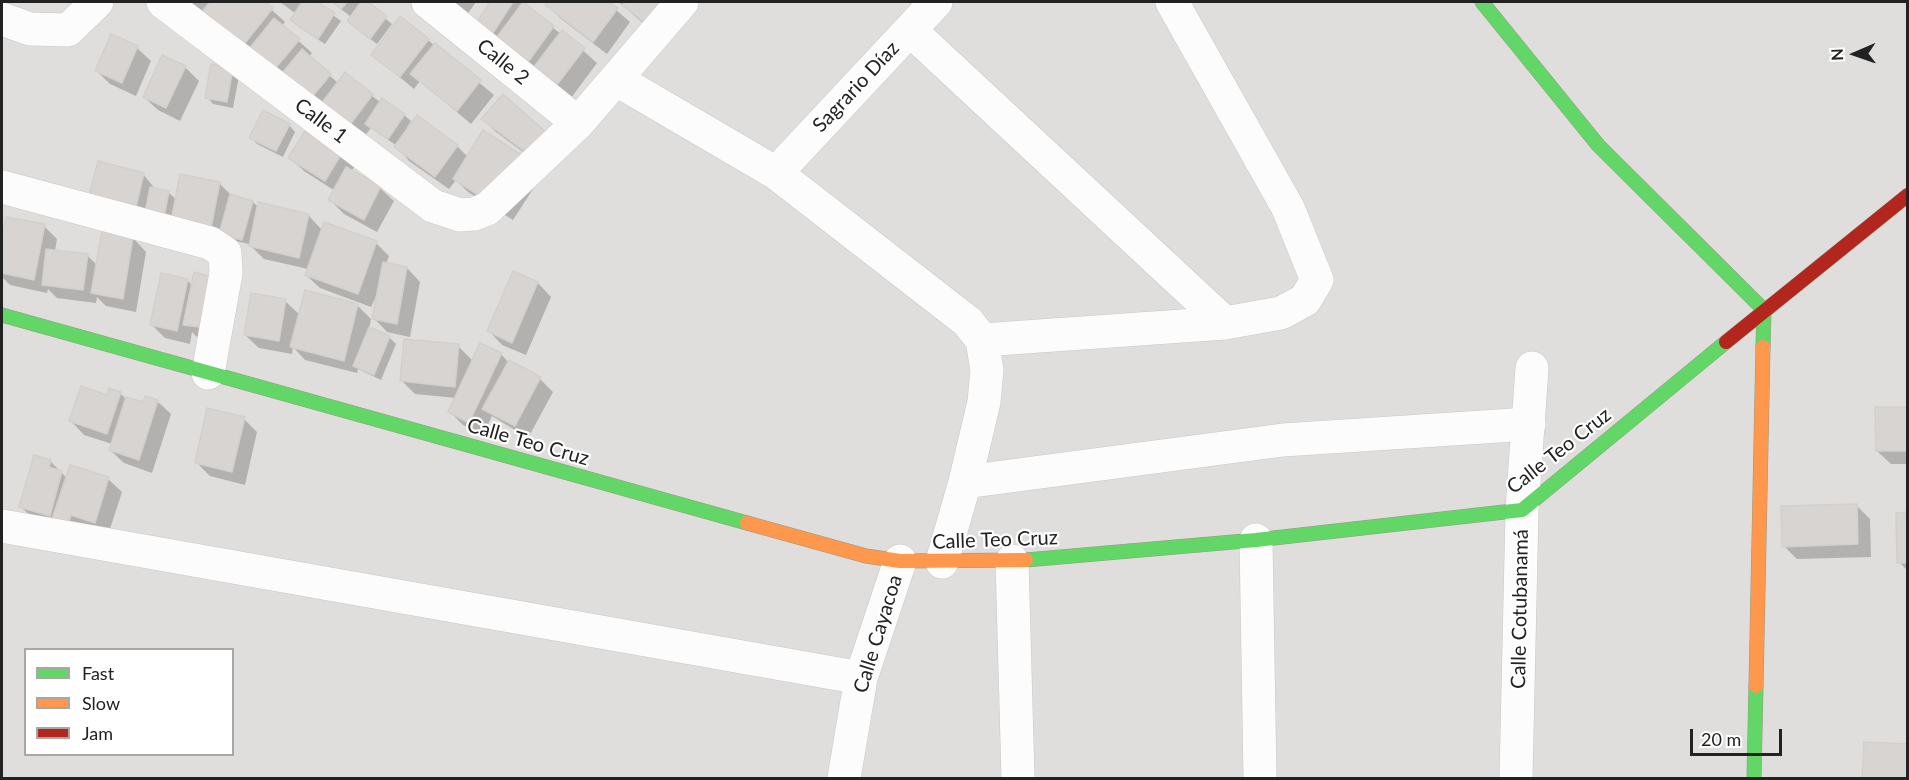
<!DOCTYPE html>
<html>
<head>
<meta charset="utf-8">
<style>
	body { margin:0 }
	#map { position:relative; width:1909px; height:780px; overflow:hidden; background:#f0eeeb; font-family:Lato,sans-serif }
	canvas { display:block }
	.frame { position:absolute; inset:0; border:3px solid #222; pointer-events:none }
	.legend { position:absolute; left:24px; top:648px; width:210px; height:108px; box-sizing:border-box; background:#fff; border:2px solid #a7a7a7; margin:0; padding:8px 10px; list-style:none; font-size:18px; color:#222 }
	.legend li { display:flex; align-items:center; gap:12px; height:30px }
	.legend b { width:30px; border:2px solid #a7a7a7 }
	.north { position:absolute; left:1825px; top:24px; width:60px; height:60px; -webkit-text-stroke:4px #fff; paint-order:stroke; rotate:268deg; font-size:16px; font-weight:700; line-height:24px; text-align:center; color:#222 }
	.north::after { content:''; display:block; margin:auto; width:21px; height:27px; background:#222; clip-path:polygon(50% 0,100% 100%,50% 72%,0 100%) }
	.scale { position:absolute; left:1690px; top:729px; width:92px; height:27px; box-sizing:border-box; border:3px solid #222; border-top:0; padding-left:8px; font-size:18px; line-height:21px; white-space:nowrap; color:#222; -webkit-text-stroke:4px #fff; paint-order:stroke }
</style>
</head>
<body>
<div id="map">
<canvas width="1909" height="780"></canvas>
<div class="frame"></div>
<ul class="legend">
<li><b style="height:8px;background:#63d668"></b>Fast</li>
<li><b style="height:8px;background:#ff974d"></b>Slow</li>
<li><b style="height:8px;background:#b3261e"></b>Jam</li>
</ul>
<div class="north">N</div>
<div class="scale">20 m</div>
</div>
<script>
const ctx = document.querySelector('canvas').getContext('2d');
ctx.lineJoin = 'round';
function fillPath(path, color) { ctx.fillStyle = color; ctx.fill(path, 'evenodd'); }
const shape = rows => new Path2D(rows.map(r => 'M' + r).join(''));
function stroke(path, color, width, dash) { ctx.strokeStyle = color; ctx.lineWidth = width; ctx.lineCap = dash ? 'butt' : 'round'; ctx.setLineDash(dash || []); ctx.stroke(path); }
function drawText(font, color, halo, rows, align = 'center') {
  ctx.font = font + ' Lato,sans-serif'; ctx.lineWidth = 4.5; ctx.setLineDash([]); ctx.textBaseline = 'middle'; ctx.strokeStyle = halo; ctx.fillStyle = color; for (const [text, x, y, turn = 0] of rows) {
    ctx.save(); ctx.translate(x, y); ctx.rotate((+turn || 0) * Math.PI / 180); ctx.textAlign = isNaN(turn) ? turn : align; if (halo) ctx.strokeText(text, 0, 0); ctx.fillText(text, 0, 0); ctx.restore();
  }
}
const residential = shape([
	[2,2,1907,2,1907,778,2,778],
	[26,650,232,650,232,754,26,754]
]);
const shadow = shape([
	[176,2,263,2,285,22,282,26,312,53,309,57,338,83,345,74,381,103,404,115,411,121,407,127,409,128,457,146,468,157,542,175,513,220,468,192,456,180,449,189,409,161,397,146,371,128,363,138],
	[280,2,315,2,341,21,325,44,299,27,292,20,296,14],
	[332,2,372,2,369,5,392,24,377,44,355,27,351,17],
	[444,2,476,2,466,16],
	[492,2,523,2,522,4,561,34,562,32,597,63,571,98,479,22],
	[545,2,607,2,630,22,607,54,560,18],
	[619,2,666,2,663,38,638,19],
	[112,36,137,48,151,61,136,96,110,84,97,71],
	[428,40,494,95,471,124,420,81,414,89,373,55],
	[212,66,239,76,233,108,213,104,207,97],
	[185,67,199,81,180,121,158,110,144,97],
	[504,96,546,169,496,132,483,119],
	[289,125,295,132,283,157,257,144,251,138],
	[341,154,354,167,351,172,380,188,394,201,377,232,344,214,330,200,335,191,304,171,290,158],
	[143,174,156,190,168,192,177,200,219,183,232,196,253,202,259,208,308,215,322,230,376,243,389,256,386,264,407,268,420,282,410,337,387,332,374,318,380,288,371,307,320,288,306,275,308,269,264,259,249,244,103,212],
	[7,218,44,226,57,239,55,251,87,255,97,265,133,238,146,252,136,312,106,306,97,297,96,303,57,298,48,289,47,293,10,285,2,277,2,246],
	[514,273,538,283,551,297,526,355,502,345,489,331],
	[187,280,193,286,217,281,198,338,192,332,190,344,165,338,152,325],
	[306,292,358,306,371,319,369,329,389,337,396,344,381,380,358,369,357,373,305,360,293,347,292,354,259,348,245,335,285,301,300,315],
	[458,346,473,361,501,354,509,363,540,379,553,392,528,438,492,416,483,435,463,425,450,412,456,398,415,394,402,381],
	[120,393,127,400,144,404,157,401,171,414,152,473,124,463,110,450,112,444,84,435,71,421,108,396],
	[1908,408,1908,464,1891,464,1877,451],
	[244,419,257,432,245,485,210,476,197,463],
	[50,461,67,478,108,479,122,492,108,535,35,520,21,507],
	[1856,505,1870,519,1871,557,1797,559,1784,546],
	[1908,514,1908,571,1899,562],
	[1865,744,1908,745,1908,778,1864,778]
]);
const building = shape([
	[210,2,265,2,273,8,241,48,200,14,210,2],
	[302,2,317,2,335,13,318,39,290,20,302,2],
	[333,2,347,2,341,9,333,2],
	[361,2,368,2,387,16,370,39,347,21,361,2],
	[490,2,513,2,493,33,477,22,490,2],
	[523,2,554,26,526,65,494,41,523,2],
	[548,2,609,2,618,8,593,42,545,5,548,2],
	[625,2,668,2,649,26,622,5,625,2],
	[400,16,429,39,400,77,371,55,400,16],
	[274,18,300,39,274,70,249,49,274,18],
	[562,30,585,48,556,86,533,68,562,30],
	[111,34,138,46,122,83,95,71,111,34],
	[435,43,481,80,457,111,410,74,435,43],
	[302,49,331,74,312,97,283,72,302,49],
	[162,55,186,66,166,108,143,97,162,55],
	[211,64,233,68,227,102,205,98,211,64],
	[345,72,373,94,349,126,321,104,345,72],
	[503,94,554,139,531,156,481,119,503,94],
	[382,98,405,114,388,139,365,124,382,98],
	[263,110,290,124,276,151,249,138,263,110],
	[417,115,458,145,435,177,394,147,417,115],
	[483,130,529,160,499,208,453,179,483,130],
	[305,131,342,153,325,181,288,158,305,131],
	[98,161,144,173,135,211,88,199,98,161],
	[346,167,381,186,364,220,328,200,346,167],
	[180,174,220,182,211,228,171,221,180,174],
	[150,187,169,191,164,217,145,213,150,187],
	[230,194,253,201,242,240,219,234,230,194],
	[258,202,309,214,299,258,249,246,258,202],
	[6,217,45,224,34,280,2,273,2,238,6,217],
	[324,222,377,241,358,294,305,275,324,222],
	[102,231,133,237,123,299,91,293,102,231],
	[46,249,88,254,83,290,42,285,46,249],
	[383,262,407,267,397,324,372,319,383,262],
	[513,271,538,282,512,343,487,331,513,271],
	[194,272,218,279,208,328,183,325,194,272],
	[161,273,188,279,177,331,150,325,161,273],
	[305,290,358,304,344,361,290,347,305,290],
	[251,293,286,299,279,341,244,335,251,293],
	[369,327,390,336,374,375,353,366,369,327],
	[404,339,459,344,455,387,400,381,404,339],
	[480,343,502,353,469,423,448,412,480,343],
	[509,360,541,377,515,426,482,409,509,360],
	[81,386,107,395,109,388,121,392,107,434,69,421,81,386],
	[145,396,158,400,139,460,109,450,126,397,143,402,145,396],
	[1875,407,1908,407,1908,451,1876,451,1875,407],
	[207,408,245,417,232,472,195,463,207,408],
	[34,455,51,460,49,467,62,471,50,516,19,507,34,455],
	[70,465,109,477,95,523,71,515,68,525,52,519,70,465],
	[1857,504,1858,544,1782,547,1781,506,1857,504],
	[1908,512,1908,563,1897,563,1896,513,1908,512],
	[1864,742,1908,744,1908,778,1862,778,1864,742]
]);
const street = shape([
	[163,2,433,206,460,215,474,214,487,209,578,123,682,2],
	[428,2,578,123],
	[2,19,30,29,68,30,97,2],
	[910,30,1225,323],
	[617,80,776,173,968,322,982,340,987,370,984,402,965,482,942,562],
	[776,173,936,2],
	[2,187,210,243,225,253,226,273,208,373],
	[982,340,1225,323,1281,313,1305,300,1317,280,1288,208,1172,2],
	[965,482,1283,440,1529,424],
	[2,526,861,678],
	[1256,540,1260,778],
	[1012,561,1018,778],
	[844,778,861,678,900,561],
	[1516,778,1522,510,1532,368]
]);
const fast = shape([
	[1482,2,1598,145,1764,310,1763,347],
	[2,315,747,523],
	[1026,560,1256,540,1522,510,1726,342],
	[1754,778,1756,686]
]);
const slow = shape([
	[747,523,866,556,900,561,1026,560],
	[1756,686,1763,347]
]);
const jam = shape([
	[1726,342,1908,195]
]);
const streetNames = [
	["Calle 2",503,62,39],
	["Sagrario Díaz",856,87,-47],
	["Calle 1",321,121,37],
	["Calle Teo Cruz",528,442,16],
	["Calle Teo Cruz",1559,451,-38],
	["Calle Teo Cruz",995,540,-2],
	["Calle Cotubanamá",1520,609,-89],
	["Calle Cayacoa",878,634,-73]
];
fillPath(residential, '#dfdedc');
fillPath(shadow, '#0003');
fillPath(building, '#d7d4d2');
stroke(building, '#d3d0cc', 1.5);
stroke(street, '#c9c8c7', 34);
stroke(fast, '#999a82', 15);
stroke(slow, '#999a82', 15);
stroke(jam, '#999a82', 15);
stroke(street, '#fdfcfc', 33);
stroke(fast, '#63d668', 14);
stroke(slow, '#ff974d', 14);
stroke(jam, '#b3261e', 14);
drawText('20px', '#222', '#fff', streetNames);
</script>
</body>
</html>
